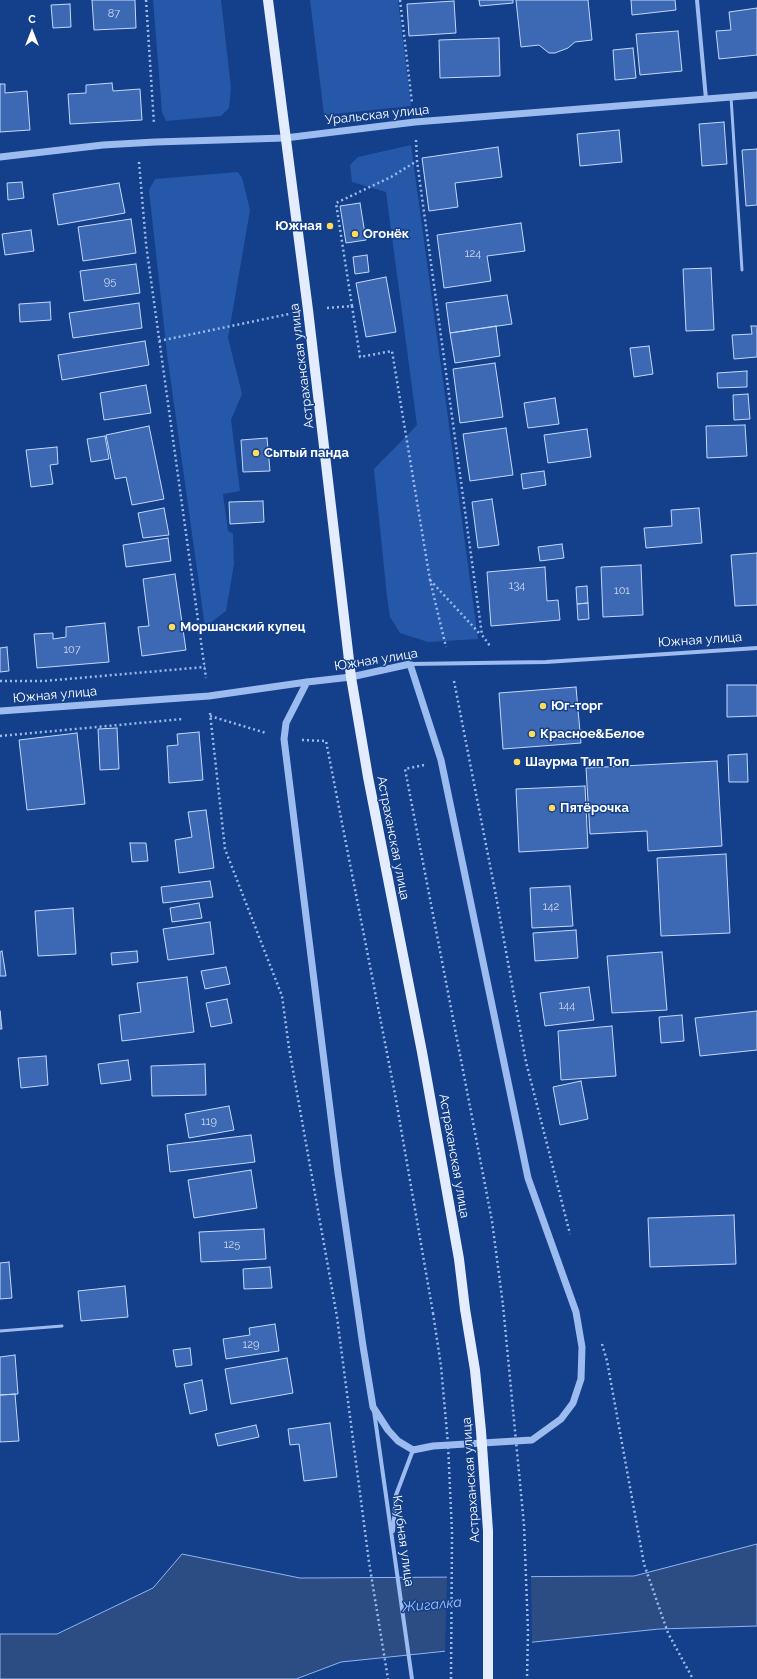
<!DOCTYPE html>
<html>
<head>
<meta charset="utf-8">
<style>
	body { margin:0 }
	#map { position:relative; width:757px; height:1679px; overflow:hidden; background:#143f8a; font-family:Raleway,sans-serif }
	canvas { display:block }
	.north { position:absolute; left:12px; top:12px; width:40px; height:40px; -webkit-text-stroke:3px #143f8a; paint-order:stroke; rotate:0deg; font-size:11px; font-weight:700; line-height:16px; text-align:center; color:#fff }
	.north::after { content:''; display:block; margin:auto; width:14px; height:18px; background:#fff; clip-path:polygon(50% 0,100% 100%,50% 72%,0 100%) }
</style>
</head>
<body>
<div id="map">
<canvas width="757" height="1679"></canvas>
<div class="north">С</div>
</div>
<script>
const ctx = document.querySelector('canvas').getContext('2d');
ctx.lineJoin = 'round';
function fillPath(path, color) { ctx.fillStyle = color; ctx.fill(path, 'evenodd'); }
const shape = rows => new Path2D(rows.map(r => 'M' + r).join(''));
function stroke(path, color, width, dash) { ctx.strokeStyle = color; ctx.lineWidth = width; ctx.lineCap = dash ? 'butt' : 'round'; ctx.setLineDash(dash || []); ctx.stroke(path); }
function drawText(font, color, halo, rows, align = 'center') {
  ctx.font = font + ' Raleway,sans-serif'; ctx.lineWidth = 3; ctx.setLineDash([]); ctx.textBaseline = 'middle'; ctx.strokeStyle = halo; ctx.fillStyle = color; for (const [text, x, y, turn = 0] of rows) {
    ctx.save(); ctx.translate(x, y); ctx.rotate((+turn || 0) * Math.PI / 180); ctx.textAlign = isNaN(turn) ? turn : align; if (halo) ctx.strokeText(text, 0, 0); ctx.fillText(text, 0, 0); ctx.restore();
  }
}
const green = shape([
	[153,0,221,0,231,88,229,108,221,116,166,121,162,112],
	[310,0,398,0,411,106,324,115],
	[411,145,478,639,428,642,400,633,390,617,387,597,374,469,417,425,386,192,352,182,350,165,358,157],
	[238,172,242,178,250,210,228,338,242,394,231,420,240,491,223,494,228,531,233,534,234,564,226,611,205,627,167,354,149,190,155,179]
]);
const water = shape([
	[757,1544,757,1626,659,1629,341,1662,296,1679,0,1679,0,1634,57,1634,153,1588,182,1554,300,1578,634,1576,757,1544]
]);
const pier = shape([
	[531,1575,532,1644,445,1653,447,1576]
]);
const building = shape([
	[92,0,135,0,136,28,94,30,92,0],
	[479,0,513,0,513,3,480,6,479,0],
	[516,0,588,0,592,40,575,42,568,48,555,53,549,53,539,45,521,47,516,0],
	[631,0,675,0,676,10,632,15,631,0],
	[454,1,456,33,409,36,407,4,454,1],
	[70,4,71,27,53,28,51,5,70,4],
	[757,8,757,55,719,59,716,31,731,30,729,12,757,8],
	[678,31,682,71,640,75,636,34,678,31],
	[499,38,500,76,440,78,439,40,499,38],
	[633,48,636,78,615,80,613,50,633,48],
	[112,83,113,91,140,89,142,120,70,124,68,94,86,93,86,85,112,83],
	[0,84,5,84,5,93,27,91,30,130,0,132,0,84],
	[724,122,727,164,702,166,699,124,724,122],
	[619,130,622,162,580,166,577,134,619,130],
	[498,147,502,177,455,183,458,207,429,211,422,158,498,147],
	[757,149,757,205,746,206,742,150,757,149],
	[22,182,24,198,8,200,7,183,22,182],
	[119,183,125,213,58,225,53,194,119,183],
	[360,203,366,240,346,243,340,206,360,203],
	[131,219,136,253,83,261,78,227,131,219],
	[521,223,525,251,487,256,491,281,444,288,437,235,521,223],
	[31,230,34,251,5,255,2,234,31,230],
	[367,255,369,272,355,274,353,257,367,255],
	[136,264,140,293,84,301,80,271,136,264],
	[711,268,714,330,686,331,683,269,711,268],
	[386,277,396,332,366,337,356,283,386,277],
	[507,295,512,324,450,333,446,303,507,295],
	[50,302,51,320,20,322,19,304,50,302],
	[139,303,142,328,73,338,69,313,139,303],
	[496,326,500,356,455,363,450,333,496,326],
	[751,326,757,326,757,357,734,359,732,335,752,334,751,326],
	[145,341,149,365,62,380,58,355,145,341],
	[649,346,653,374,634,377,630,348,649,346],
	[495,363,503,417,460,423,453,369,495,363],
	[747,371,747,387,718,388,717,373,747,371],
	[146,385,151,413,104,420,100,393,146,385],
	[748,394,750,419,734,420,733,395,748,394],
	[555,398,559,424,528,428,524,403,555,398],
	[745,425,747,456,707,458,706,426,745,425],
	[149,426,164,499,132,505,126,477,115,479,106,435,149,426],
	[506,428,513,475,470,481,463,434,506,428],
	[587,429,591,457,548,463,544,435,587,429],
	[105,436,109,459,91,462,87,439,105,436],
	[267,438,270,471,243,472,241,440,267,438],
	[57,447,58,464,50,465,53,484,31,487,26,450,57,447],
	[544,471,546,485,523,489,521,474,544,471],
	[492,499,499,545,478,548,472,502,492,499],
	[263,501,264,522,230,524,229,502,263,501],
	[164,508,169,535,143,538,138,513,164,508],
	[699,508,702,543,646,548,644,528,672,526,671,510,699,508],
	[168,538,171,561,126,567,123,545,168,538],
	[562,544,564,558,540,561,538,547,562,544],
	[757,553,757,605,735,606,731,555,757,553],
	[641,565,643,615,603,617,601,567,641,565],
	[545,567,547,601,558,600,560,620,491,626,487,572,545,567],
	[175,574,186,650,142,656,138,627,149,626,143,579,175,574],
	[587,586,588,603,577,604,576,587,587,586],
	[588,603,589,619,578,620,577,604,588,603],
	[105,623,109,662,37,668,34,634,53,633,53,639,66,637,66,627,105,623],
	[7,647,9,671,0,672,0,648,7,647],
	[727,685,757,685,757,716,727,717,727,685],
	[576,687,581,743,503,749,499,693,576,687],
	[117,728,119,769,100,770,98,729,117,728],
	[199,732,203,780,169,783,167,746,178,745,177,734,199,732],
	[77,733,85,804,27,810,19,740,77,733],
	[747,754,748,782,729,782,728,755,747,754],
	[717,761,722,846,648,851,647,831,590,834,586,768,717,761],
	[585,786,588,848,519,852,516,789,585,786],
	[206,810,214,868,179,873,175,840,192,837,188,812,206,810],
	[130,843,146,843,148,861,132,862,130,843],
	[726,854,730,933,661,936,657,858,726,854],
	[210,881,213,897,163,903,161,887,210,881],
	[570,886,573,926,532,928,530,888,570,886],
	[199,903,202,918,172,922,170,908,199,903],
	[73,908,76,954,38,956,35,911,73,908],
	[210,922,214,954,168,960,163,929,210,922],
	[576,930,578,958,535,961,533,933,576,930],
	[2,951,6,976,0,976,0,952,2,951],
	[137,951,138,962,112,965,111,953,137,951],
	[662,952,667,1010,612,1013,607,956,662,952],
	[226,967,230,984,205,989,201,971,226,967],
	[187,977,194,1032,122,1041,119,1015,141,1012,137,983,187,977],
	[589,987,594,1020,545,1026,540,993,589,987],
	[227,999,232,1023,211,1027,206,1003,227,999],
	[0,1011,2,1029,0,1029,0,1011],
	[757,1011,757,1050,700,1056,695,1018,757,1011],
	[682,1015,684,1041,661,1043,659,1017,682,1015],
	[612,1026,616,1076,561,1080,558,1031,612,1026],
	[46,1056,48,1085,21,1088,18,1058,46,1056],
	[128,1060,131,1080,101,1084,98,1064,128,1060],
	[205,1064,206,1095,152,1096,151,1066,205,1064],
	[581,1081,588,1119,560,1125,553,1087,581,1081],
	[229,1106,234,1130,189,1138,185,1114,229,1106],
	[251,1135,255,1162,170,1172,167,1145,251,1135],
	[251,1170,257,1208,194,1218,188,1180,251,1170],
	[734,1215,736,1264,650,1267,648,1218,734,1215],
	[264,1229,266,1259,201,1262,199,1232,264,1229],
	[9,1262,12,1298,0,1299,0,1263,9,1262],
	[270,1267,272,1288,244,1289,243,1269,270,1267],
	[125,1286,128,1317,81,1321,78,1291,125,1286],
	[275,1324,279,1351,226,1359,223,1339,250,1335,249,1328,275,1324],
	[190,1348,192,1365,176,1367,173,1350,190,1348],
	[15,1355,18,1394,0,1395,0,1357,15,1355],
	[287,1358,293,1393,231,1404,225,1369,287,1358],
	[202,1380,207,1410,190,1414,184,1384,202,1380],
	[15,1394,19,1441,0,1442,0,1395,15,1394],
	[330,1423,337,1477,304,1481,299,1444,290,1445,288,1429,330,1423],
	[256,1425,259,1437,218,1446,215,1434,256,1425]
]);
const path = shape([
	[146,0,154,124],
	[400,0,412,103],
	[416,140,417,161,482,635,490,646],
	[139,162,146,244,206,678],
	[352,306,336,203,391,177,417,161],
	[327,308,352,306,360,357,392,351,430,580,446,647],
	[159,341,289,314],
	[430,580,481,635],
	[0,681,44,681,205,667],
	[454,681,496,896,526,1062,570,1234],
	[210,713,225,849,282,996,289,1048,337,1317,369,1562,388,1679],
	[210,716,266,733],
	[0,736,183,719],
	[302,740,326,741,395,1094,433,1313],
	[424,765,405,769,492,1221,503,1305],
	[602,1344,607,1361,644,1564,668,1633,693,1679]
]);
const service = shape([
	[731,97,742,270],
	[0,1331,62,1326]
]);
const minor = shape([
	[697,0,706,99],
	[410,664,546,662,757,648],
	[374,1411,412,1679],
	[393,1531,396,1495,413,1450]
]);
const tertiary = shape([
	[0,157,103,145,155,142,285,138,415,122,757,95],
	[0,711,209,696,307,682,351,677,410,664,441,760,528,1178,576,1312,582,1347,581,1379,573,1403,561,1419,532,1440,433,1446,413,1450,398,1441,388,1430,373,1407,363,1346,338,1173,284,739,286,723,307,682]
]);
const primary = shape([
	[268,0,308,310,351,677,368,777,422,1052,459,1259,465,1309]
]);
const pathBridge = shape([
	[503,1305,524,1525,528,1631,527,1679],
	[433,1313,441,1366,448,1444,452,1533,451,1679]
]);
const primaryBridge = shape([
	[465,1309,475,1370,481,1431,488,1531,488,1679]
]);
const markers = [
	[330,226,4,"#ffdb5a"],
	[355,234,4,"#ffdb5a"],
	[256,453,4,"#ffdb5a"],
	[172,627,4,"#ffdb5a"],
	[543,706,4,"#ffdb5a"],
	[532,734,4,"#ffdb5a"],
	[517,762,4,"#ffdb5a"],
	[552,808,4,"#ffdb5a"]
];
const numberNames = [
	["87",114,14],
	["124",473,254],
	["95",110,282],
	["134",517,586],
	["101",622,591],
	["107",72,650],
	["142",551,907],
	["144",567,1006],
	["119",209,1122],
	["125",232,1245],
	["129",251,1345]
];
const streetNames = [
	["Уральская улица",377,115,-6],
	["Астраханская улица",302,366,-97],
	["Южная улица",700,640,-4],
	["Южная улица",376,660,-9],
	["Южная улица",55,695,-5],
	["Астраханская улица",393,838,79],
	["Астраханская улица",454,1156,80],
	["Астраханская улица",471,1480,-94],
	["Клубная улица",403,1541,82]
];
const poiNames = [
	["Южная",322,226,"right"],
	["Огонёк",363,234],
	["Сытый панда",264,453],
	["Моршанский купец",180,627],
	["Юг-торг",551,706],
	["Красное&Белое",540,734],
	["Шаурма Тип Топ",525,762],
	["Пятёрочка",560,808]
];
const waterNames = [
	["Жигалка",432,1605,-5]
];
fillPath(green, '#2658a9');
fillPath(water, '#2c4c84');
stroke(water, '#8eb6f3', 1);
fillPath(pier, '#143f8a');
fillPath(building, '#3d69b4');
stroke(building, '#c2d8fb', 1);
stroke(path, '#9cbcf0', 2.5, [2, 3]);
stroke(service, '#9cbcf0', 3);
stroke(minor, '#9cbcf0', 4);
stroke(tertiary, '#9cbcf0', 7);
stroke(primary, '#e4edff', 10);
stroke(pathBridge, '#9cbcf0', 2.5, [2, 3]);
stroke(primaryBridge, '#e4edff', 10);
for (const [x, y, r, color] of markers) { const dot = new Path2D(); dot.arc(x, y, r, 0, 2 * Math.PI); ctx.fillStyle = color; ctx.fill(dot); stroke(dot, '#143f8a', 1.5); }
drawText('11px', '#cedaec', null, numberNames);
drawText('13px', '#fff', '#143f8a', streetNames);
drawText('bold 13px', '#fff', '#143f8a', poiNames, 'left');
drawText('italic 14px', '#a7c6f7', '#143f8a', waterNames);
</script>
</body>
</html>
